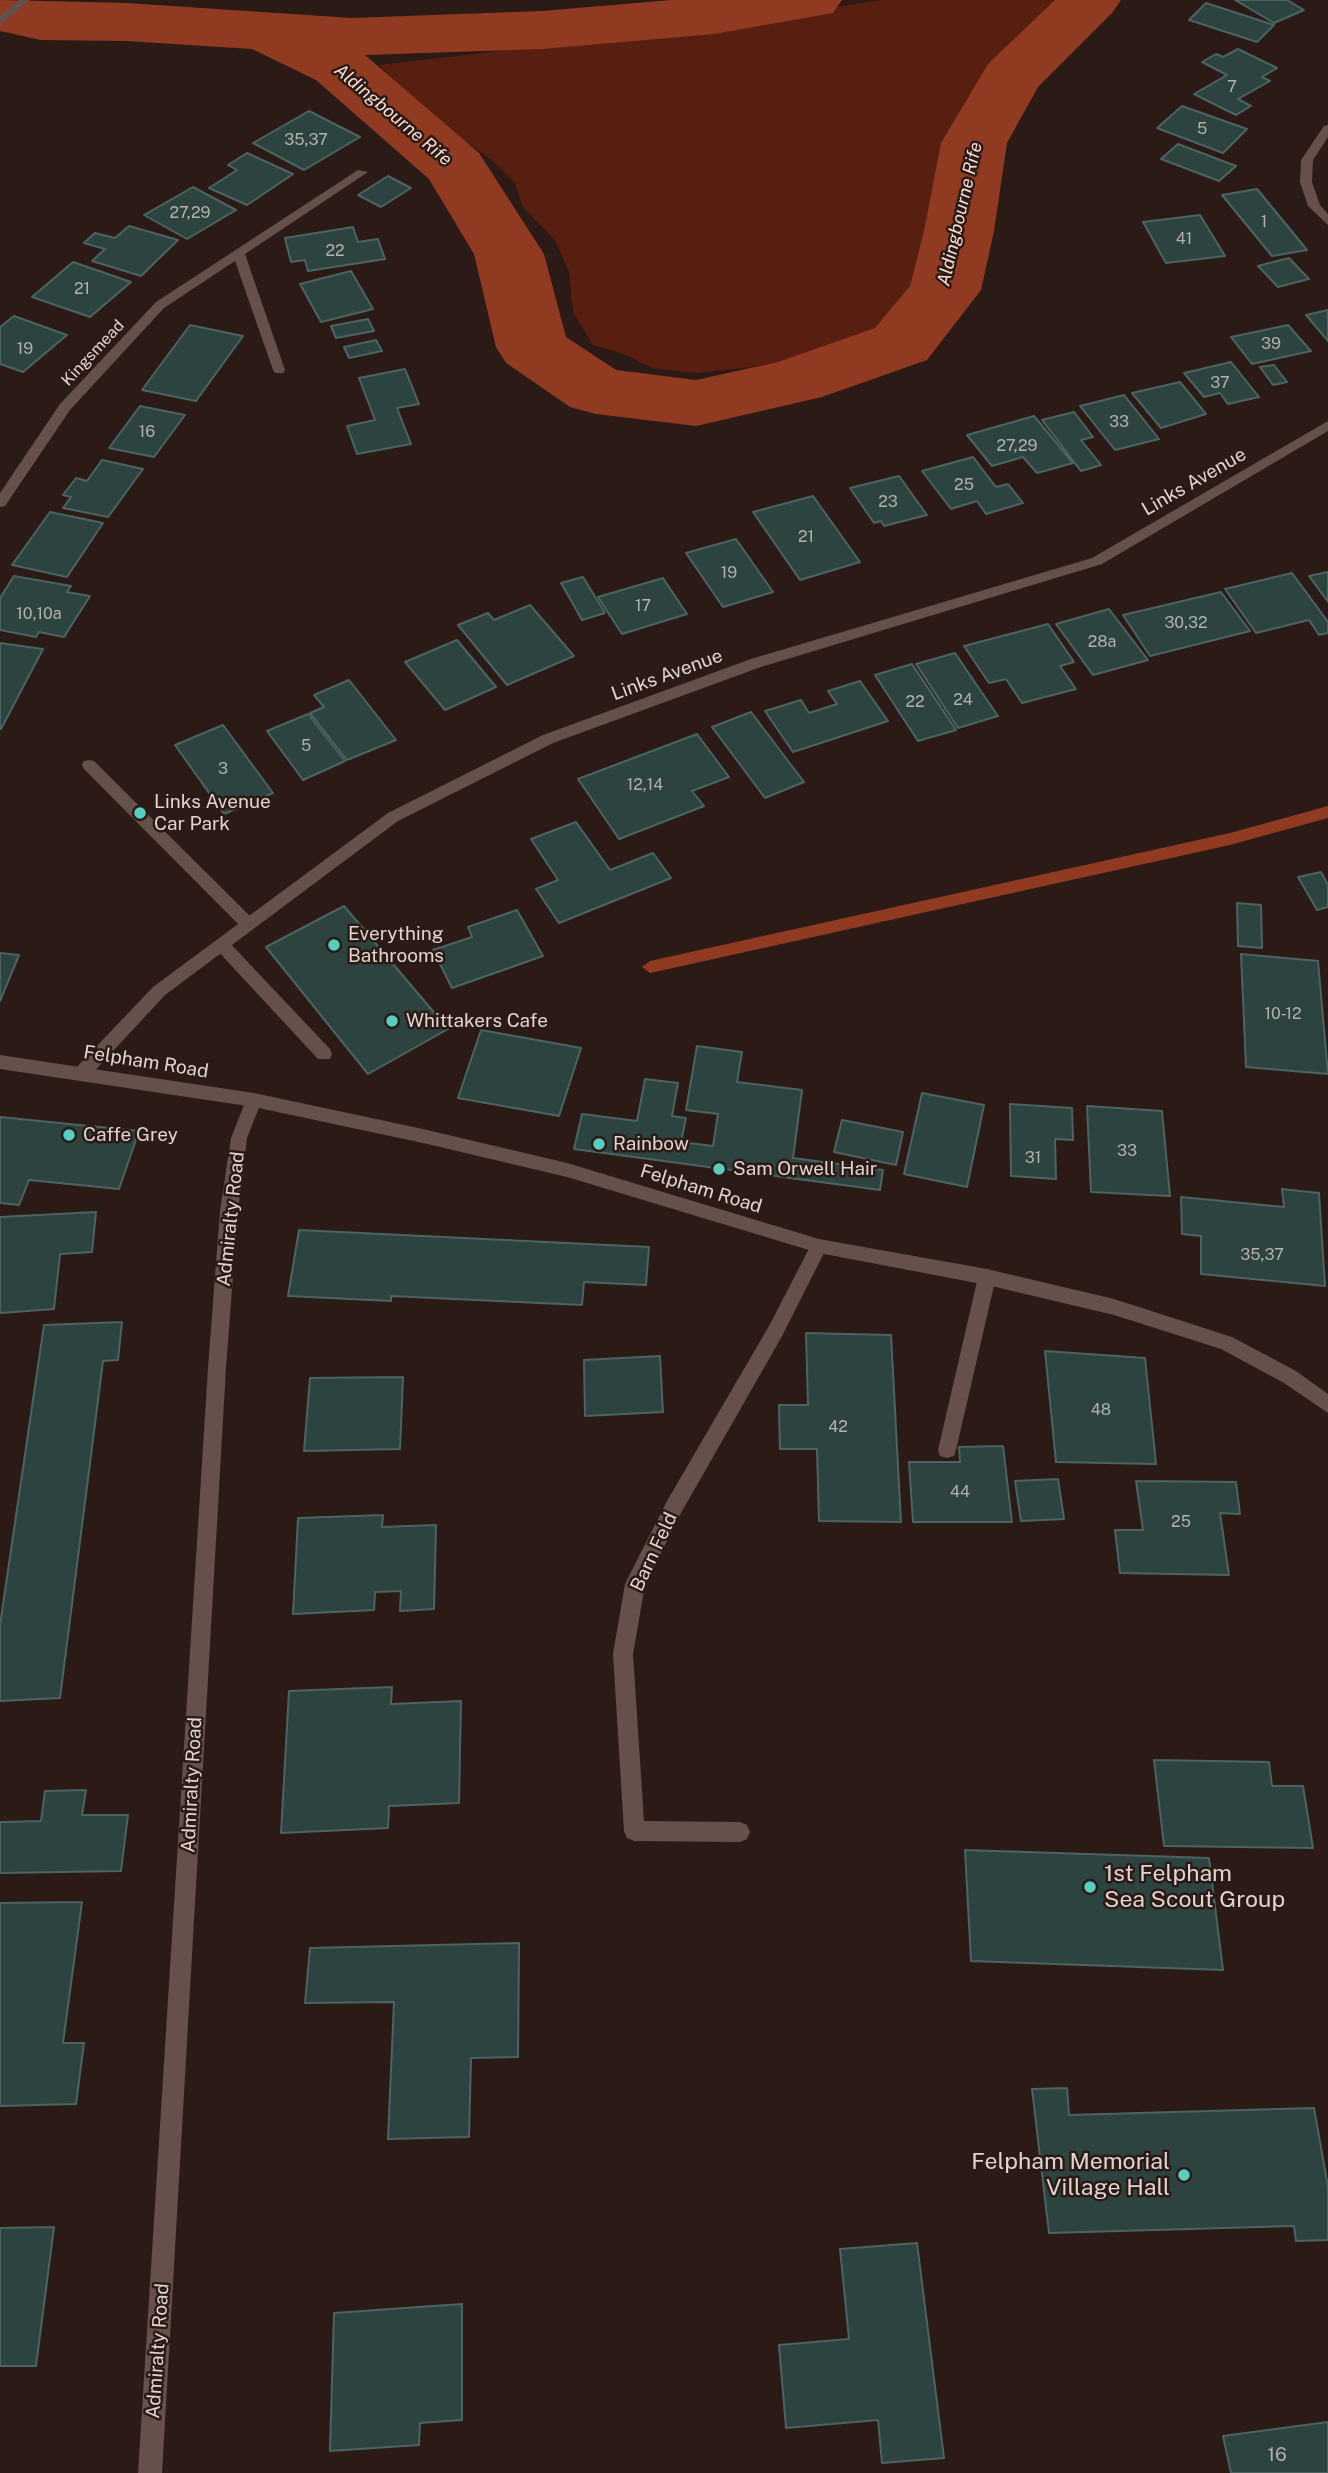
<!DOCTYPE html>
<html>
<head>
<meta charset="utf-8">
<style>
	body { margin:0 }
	canvas { display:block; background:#2b1a15 }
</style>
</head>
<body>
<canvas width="1328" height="2473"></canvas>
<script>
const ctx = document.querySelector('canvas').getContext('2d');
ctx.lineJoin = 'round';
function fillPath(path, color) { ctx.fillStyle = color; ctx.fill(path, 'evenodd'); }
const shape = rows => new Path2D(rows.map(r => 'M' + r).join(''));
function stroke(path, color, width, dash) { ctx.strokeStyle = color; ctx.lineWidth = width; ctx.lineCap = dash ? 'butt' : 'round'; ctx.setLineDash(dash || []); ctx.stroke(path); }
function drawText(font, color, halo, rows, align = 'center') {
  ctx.font = font + ' "Public Sans",sans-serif'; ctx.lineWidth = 5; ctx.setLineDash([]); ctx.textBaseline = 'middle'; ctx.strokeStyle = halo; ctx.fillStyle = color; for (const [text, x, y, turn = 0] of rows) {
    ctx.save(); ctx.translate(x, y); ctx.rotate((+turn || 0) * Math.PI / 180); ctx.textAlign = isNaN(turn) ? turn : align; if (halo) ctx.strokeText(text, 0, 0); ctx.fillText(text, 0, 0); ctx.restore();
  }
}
const green = shape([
	[881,0,1061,0,1004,53,967,99,942,171,933,241,918,286,869,342,753,367,697,373,652,368,624,354,593,345,573,312,569,272,555,240,523,207,515,183,492,160,438,122,379,65,708,27]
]);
const stream = shape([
	[1328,806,1328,818,1230,845,650,973,642,967,650,961,1230,833,1328,806]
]);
const river = shape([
	[0,0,127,3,352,18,542,11,672,0,842,0,833,13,714,34,542,49,365,55,479,153,544,254,566,337,616,370,696,380,778,362,875,328,910,286,924,231,941,143,988,64,1055,0,1121,0,1112,13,1038,87,1007,143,994,231,981,290,927,360,822,397,696,426,596,414,570,407,506,363,496,347,474,254,429,179,316,80,252,49,127,41,41,40,0,31,0,0]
]);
const building = shape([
	[1235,0,1287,0,1304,10,1274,23,1235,0],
	[1206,3,1274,25,1257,42,1189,20,1206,3],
	[1238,49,1277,68,1262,77,1270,81,1238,99,1251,106,1236,115,1194,94,1227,75,1202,62,1216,54,1223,57,1238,49],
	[1182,106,1247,129,1223,153,1157,128,1182,106],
	[309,111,360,137,304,170,253,143,309,111],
	[1178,144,1236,166,1219,181,1161,159,1178,144],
	[247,153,293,174,247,205,209,188,237,170,228,165,247,153],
	[388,176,411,188,381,207,358,195,388,176],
	[193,187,236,210,187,239,144,215,193,187],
	[1257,189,1307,250,1272,256,1222,195,1257,189],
	[1200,215,1225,256,1166,263,1143,222,1200,215],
	[129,226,178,240,141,276,92,261,105,249,84,243,95,233,115,238,129,226],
	[353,227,358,242,378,239,385,259,308,271,305,260,291,262,285,238,353,227],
	[1289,258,1309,279,1278,287,1258,266,1289,258],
	[73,262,131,282,90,317,32,297,73,262],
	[351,271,373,309,321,322,300,284,351,271],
	[1328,310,1328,341,1306,315,1328,310],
	[14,316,67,335,23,372,0,364,0,327,14,316],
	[368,319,374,331,336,338,331,326,368,319],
	[190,325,243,336,196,401,142,390,190,325],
	[1288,325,1311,351,1252,364,1231,337,1288,325],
	[376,340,382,351,349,358,344,347,376,340],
	[1231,362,1259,397,1228,404,1220,393,1204,397,1184,373,1231,362],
	[1274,365,1287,382,1273,385,1260,367,1274,365],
	[405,369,419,404,397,408,411,444,357,454,347,426,375,420,359,378,405,369],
	[1180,382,1206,414,1161,428,1132,393,1180,382],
	[1124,395,1159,439,1115,450,1080,406,1124,395],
	[140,406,185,415,154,457,109,448,140,406],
	[1074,412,1093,437,1081,440,1101,465,1081,471,1042,420,1074,412],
	[1034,416,1073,463,1037,473,1023,457,992,466,967,435,1034,416],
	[973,457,996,487,1008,484,1023,503,986,514,977,501,951,509,922,471,973,457],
	[102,460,143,469,108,517,63,508,71,497,63,495,76,478,87,481,102,460],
	[899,476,927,515,884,526,881,521,874,523,850,488,899,476],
	[813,496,860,562,800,580,753,512,813,496],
	[50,512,103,523,67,577,12,565,50,512],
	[736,539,773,592,723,607,686,553,736,539],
	[1328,572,1328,602,1309,576,1328,572],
	[1292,573,1328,622,1328,633,1319,635,1309,620,1256,633,1225,589,1292,573],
	[14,576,71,586,67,592,90,596,64,637,39,632,36,637,0,630,0,598,14,576],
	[583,577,605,613,582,620,561,583,583,577],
	[663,578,687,614,622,634,598,597,663,578],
	[1221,592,1250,631,1150,656,1123,615,1221,592],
	[530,605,574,656,507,685,458,625,488,613,494,620,530,605],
	[1109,609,1148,660,1093,675,1056,624,1109,609],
	[1048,624,1074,662,1060,666,1076,689,1022,703,1006,679,989,683,964,646,1048,624],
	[457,640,496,687,445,710,405,662,457,640],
	[0,643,43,649,1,729,0,728,0,643],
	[955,653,976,684,998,716,958,728,916,664,955,653],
	[912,664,956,730,918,741,875,675,912,664],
	[349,680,396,740,347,760,310,713,324,707,314,695,349,680],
	[860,681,888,721,793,752,765,711,801,700,809,713,837,704,828,691,860,681],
	[751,712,804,782,765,798,712,727,751,712],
	[308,714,345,761,303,780,267,731,308,714],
	[223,725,273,793,224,814,175,745,223,725],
	[697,734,729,777,692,791,704,806,619,839,578,779,697,734],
	[576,822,610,870,653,853,671,878,559,923,536,889,558,880,531,839,576,822],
	[1321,872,1328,885,1328,907,1317,910,1298,877,1321,872],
	[1237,903,1261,905,1262,948,1238,946,1237,903],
	[344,906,448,1029,368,1074,266,947,344,906],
	[517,910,543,956,452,988,433,950,472,937,468,927,517,910],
	[0,953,19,955,0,1001,0,953],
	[1241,954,1318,961,1328,1074,1246,1067,1241,954],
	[481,1030,581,1048,559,1116,458,1098,481,1030],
	[697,1046,742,1052,737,1082,802,1090,793,1158,883,1170,880,1190,574,1149,582,1114,637,1121,645,1079,678,1083,672,1116,686,1118,681,1142,713,1146,718,1114,686,1110,697,1046],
	[922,1093,984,1105,967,1187,904,1174,922,1093],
	[1010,1104,1072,1108,1073,1140,1055,1139,1056,1179,1011,1176,1010,1104],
	[1087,1106,1162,1111,1170,1196,1091,1192,1087,1106],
	[0,1117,139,1131,119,1189,29,1180,19,1205,0,1203,0,1117],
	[842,1120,903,1132,896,1165,834,1152,842,1120],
	[1282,1189,1319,1193,1325,1286,1201,1274,1201,1236,1182,1234,1181,1197,1284,1207,1282,1189],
	[96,1212,92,1252,60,1254,54,1309,0,1313,0,1217,96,1212],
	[299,1230,649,1247,646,1285,584,1282,582,1305,391,1296,391,1301,288,1296,299,1230],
	[122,1322,118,1360,103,1361,60,1698,0,1701,0,1625,44,1325,122,1322],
	[806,1333,891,1335,901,1522,819,1521,817,1449,780,1449,779,1405,808,1405,806,1333],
	[1045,1351,1145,1358,1156,1464,1056,1462,1045,1351],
	[660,1356,663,1412,585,1416,584,1360,660,1356],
	[403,1377,400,1449,304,1451,310,1378,403,1377],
	[1003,1446,1012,1522,913,1522,909,1462,960,1462,959,1447,1003,1446],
	[1058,1479,1064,1519,1021,1521,1015,1481,1058,1479],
	[1136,1481,1236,1482,1240,1514,1220,1513,1229,1575,1120,1573,1115,1530,1143,1530,1136,1481],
	[383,1515,382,1527,436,1525,434,1609,400,1611,401,1591,375,1592,374,1610,293,1614,298,1518,383,1515],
	[392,1687,391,1704,461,1701,459,1803,389,1806,388,1828,281,1833,289,1691,392,1687],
	[1154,1760,1269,1762,1272,1786,1303,1786,1313,1848,1164,1846,1154,1760],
	[86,1790,82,1815,128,1815,121,1871,0,1873,0,1822,41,1821,45,1791,86,1790],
	[965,1850,1209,1858,1223,1970,971,1961,965,1850],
	[82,1902,63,2043,84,2043,76,2104,0,2106,0,1903,82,1902],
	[519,1943,518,2057,471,2058,469,2137,388,2139,394,2002,305,2003,310,1948,519,1943],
	[1067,2088,1069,2115,1314,2108,1328,2187,1328,2240,1296,2241,1294,2226,1049,2233,1032,2089,1067,2088],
	[54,2227,36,2366,0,2366,0,2228,54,2227],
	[917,2243,944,2458,882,2463,878,2420,786,2428,779,2345,849,2339,840,2249,917,2243],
	[462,2304,462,2420,420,2423,419,2445,330,2451,334,2313,462,2304],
	[1328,2422,1328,2473,1231,2473,1223,2436,1328,2422]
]);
const service = shape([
	[89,760,94,761,254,920,256,924,254,928,242,928,84,769,82,765,84,761,89,760],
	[221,938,227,940,330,1049,332,1054,330,1059,318,1059,215,948,213,944,221,938],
	[987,1269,993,1272,996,1277,956,1450,954,1456,947,1458,940,1456,938,1450,978,1277,981,1272,987,1269]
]);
const minor = shape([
	[1328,125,1328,137,1313,160,1312,182,1320,205,1328,214,1328,225,1308,206,1300,182,1301,160,1324,126,1328,125],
	[358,170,368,172,245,254,285,370,283,373,275,373,273,370,235,261,164,308,70,410,5,506,0,507,0,493,60,404,156,302,358,170],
	[1328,421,1328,431,1102,564,761,667,553,743,398,821,165,995,88,1078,76,1078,74,1073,76,1068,153,987,388,813,543,735,751,659,1092,558,1328,421],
	[254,1093,260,1095,262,1100,247,1138,238,1211,226,1368,162,2473,138,2473,208,1368,220,1211,231,1138,248,1095,254,1093],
	[819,1239,825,1241,828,1246,825,1251,781,1338,681,1513,645,1585,633,1654,644,1821,740,1822,747,1825,750,1832,747,1839,740,1842,634,1841,627,1838,624,1831,613,1654,625,1584,667,1501,769,1326,813,1241,819,1239]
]);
const tertiary = shape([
	[19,0,30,0,0,25,0,16,19,0],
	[0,1055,254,1093,423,1129,567,1163,819,1239,987,1269,1114,1299,1232,1337,1296,1371,1328,1394,1328,1413,1284,1383,1221,1349,1114,1315,987,1285,819,1253,567,1177,423,1143,254,1107,0,1069,0,1055]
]);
const markers = [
	[140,813,7,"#57cec1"],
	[334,945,7,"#57cec1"],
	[392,1021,7,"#57cec1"],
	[69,1135,7,"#57cec1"],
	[599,1144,7,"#57cec1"],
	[719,1169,7,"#57cec1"],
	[1090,1887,7,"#57cec1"],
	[1184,2175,7,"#57cec1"]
];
const numberNames = [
	["7",1232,87],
	["5",1202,129],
	["35,37",306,140],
	["27,29",190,213],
	["1",1264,222],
	["41",1184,239],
	["22",335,251],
	["21",82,289],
	["39",1271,344],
	["19",25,349],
	["37",1220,383],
	["33",1119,422],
	["16",147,432],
	["27,29",1017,446],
	["25",964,485],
	["23",888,502],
	["21",806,537],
	["19",729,573],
	["17",643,606],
	["10,10a",39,614],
	["30,32",1186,623],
	["28a",1102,642],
	["24",963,700],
	["22",915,702],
	["5",306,746],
	["3",223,769],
	["12,14",645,785],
	["10-12",1283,1014],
	["33",1127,1151],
	["31",1033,1158],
	["35,37",1262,1255],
	["48",1101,1410],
	["42",838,1427],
	["44",960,1492],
	["25",1181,1522]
];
const farStreetnames = [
	["Kingsmead",93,353,-47]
];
const farWaternames = [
	["Aldingbourne Rife",393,115,40],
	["Aldingbourne Rife",960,214,-77]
];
const streetNames = [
	["Links Avenue",1194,482,-30],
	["Links Avenue",667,675,-20],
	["Felpham Road",146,1062,9],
	["Felpham Road",701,1189,17],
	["Admiralty Road",231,1219,-84],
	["Barn Feld",654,1552,-65],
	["Admiralty Road",192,1785,-87],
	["Admiralty Road",158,2351,-86]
];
const poiNames = [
	["Links Avenue",154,802],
	["Car Park",154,824],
	["Everything",348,934],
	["Bathrooms",348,956],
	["Whittakers Cafe",406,1021],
	["Caffe Grey",83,1135],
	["Rainbow",613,1144],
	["Sam Orwell Hair",733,1169]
];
const nearNumbernames = [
	["16",1277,2455]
];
const nearPoinames = [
	["1st Felpham",1104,1874],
	["Sea Scout Group",1104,1900],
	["Felpham Memorial",1170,2162,"right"],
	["Village Hall",1170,2188,"right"]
];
fillPath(green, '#581f10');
fillPath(stream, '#913a22');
fillPath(river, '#913a22');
fillPath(building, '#2c4340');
stroke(building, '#4c6461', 2);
fillPath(service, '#65504b');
fillPath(minor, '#65504b');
fillPath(tertiary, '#65504b');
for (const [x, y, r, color] of markers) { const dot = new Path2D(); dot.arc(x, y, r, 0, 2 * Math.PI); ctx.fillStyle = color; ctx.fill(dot); stroke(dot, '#2b1a15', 2.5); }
drawText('16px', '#b3b0ac', null, numberNames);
drawText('16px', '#e0d4d0', '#2b1a15', farStreetnames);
drawText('italic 18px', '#f8ddd6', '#2b1a15', farWaternames);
drawText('19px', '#e0d4d0', '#2b1a15', streetNames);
drawText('19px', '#e0d4d0', '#2b1a15', poiNames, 'left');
drawText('19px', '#b3b0ac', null, nearNumbernames);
drawText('23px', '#e0d4d0', '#2b1a15', nearPoinames, 'left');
</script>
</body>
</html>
